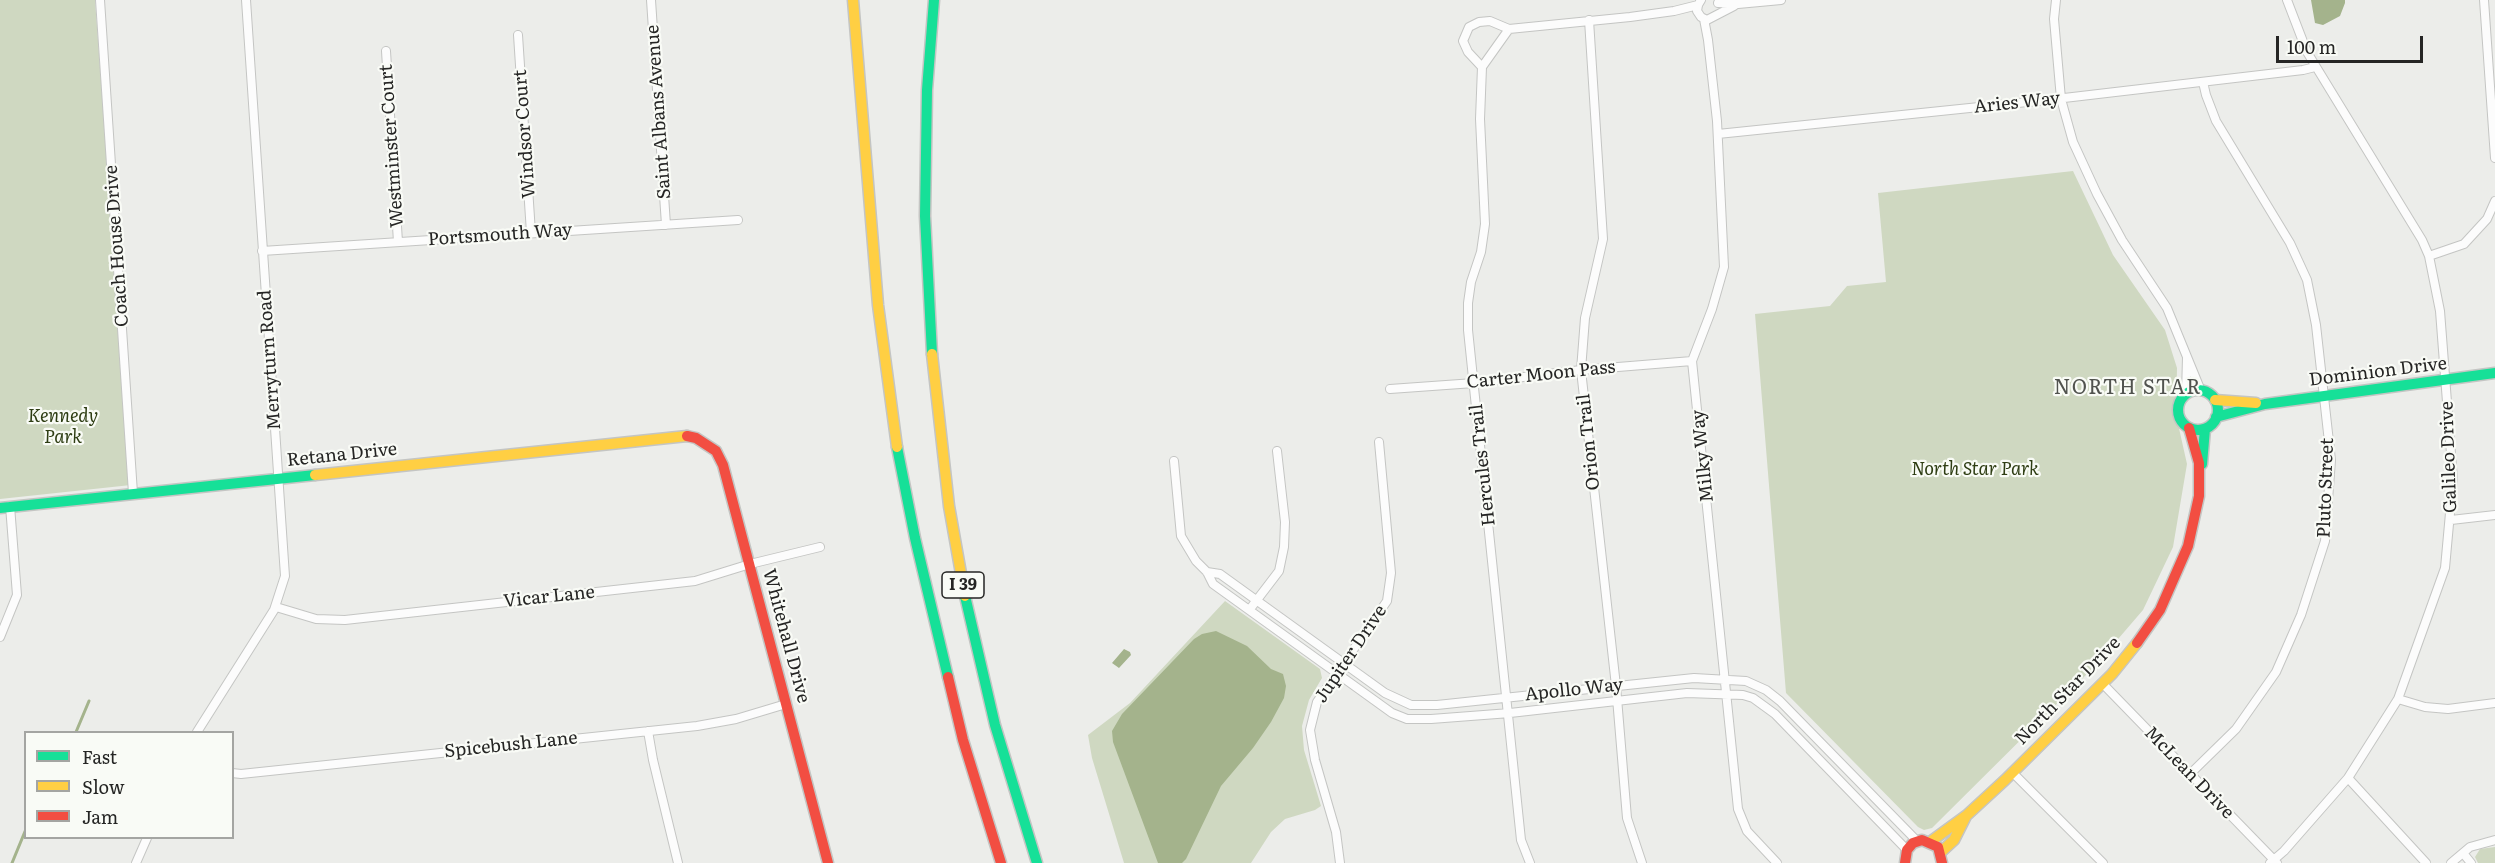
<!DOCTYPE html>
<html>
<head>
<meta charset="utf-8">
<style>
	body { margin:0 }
	#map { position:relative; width:2495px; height:863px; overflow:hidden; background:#ecedea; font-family:Literata,serif }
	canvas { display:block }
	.legend { position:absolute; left:24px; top:731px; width:210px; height:108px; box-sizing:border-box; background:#f9fbf6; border:2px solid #a4a5a2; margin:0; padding:8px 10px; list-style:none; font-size:18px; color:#252524 }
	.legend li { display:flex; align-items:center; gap:12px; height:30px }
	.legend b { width:30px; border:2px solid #a4a5a2 }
	.scale { position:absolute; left:2276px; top:36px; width:147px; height:27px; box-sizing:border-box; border:3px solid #252524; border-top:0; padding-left:8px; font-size:18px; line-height:21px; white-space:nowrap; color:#252524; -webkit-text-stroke:4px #f9fbf6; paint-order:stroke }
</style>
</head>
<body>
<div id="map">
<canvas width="2495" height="863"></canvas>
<ul class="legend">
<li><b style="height:8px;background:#16e098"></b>Fast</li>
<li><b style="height:8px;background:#ffcf43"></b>Slow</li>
<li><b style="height:8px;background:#f24e42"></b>Jam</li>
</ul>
<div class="scale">100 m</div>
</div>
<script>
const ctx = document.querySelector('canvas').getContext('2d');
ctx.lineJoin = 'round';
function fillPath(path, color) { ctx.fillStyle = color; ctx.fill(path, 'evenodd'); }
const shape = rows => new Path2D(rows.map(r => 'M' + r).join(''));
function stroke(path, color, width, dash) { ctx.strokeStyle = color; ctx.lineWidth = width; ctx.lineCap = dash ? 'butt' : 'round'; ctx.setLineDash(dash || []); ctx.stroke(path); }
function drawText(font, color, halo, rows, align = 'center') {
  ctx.font = font + ' Literata,serif'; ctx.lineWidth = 4.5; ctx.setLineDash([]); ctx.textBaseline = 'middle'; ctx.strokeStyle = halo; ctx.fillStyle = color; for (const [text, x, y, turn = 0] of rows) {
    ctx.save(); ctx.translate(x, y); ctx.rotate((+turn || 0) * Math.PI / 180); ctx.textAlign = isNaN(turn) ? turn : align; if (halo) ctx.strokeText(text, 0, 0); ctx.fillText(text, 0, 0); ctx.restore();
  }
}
const green = shape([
	[0,0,95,0,131,485,0,499],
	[2073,171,2113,255,2165,330,2177,368,2176,415,2187,464,2173,547,2143,610,2094,667,1932,828,1924,830,1918,827,1786,693,1755,314,1830,306,1847,286,1886,282,1878,193],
	[1225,601,1320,669,1322,678,1309,700,1302,726,1304,750,1321,806,1315,810,1285,819,1271,832,1251,863,1124,863,1092,758,1088,735,1130,703],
	[2495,847,2495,863,2478,863,2475,857,2480,849]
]);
const water = shape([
	[2311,0,2345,0,2345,3,2340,16,2323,25,2315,23],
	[1216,631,1247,646,1271,669,1283,674,1286,686,1284,698,1271,722,1253,748,1221,786,1186,859,1182,863,1158,863,1113,742,1112,731,1122,714,1194,639,1202,634],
	[1124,649,1130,652,1131,655,1119,668,1112,663]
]);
const stream = shape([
	[76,732,89,701],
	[12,863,26,829]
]);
const street = shape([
	[100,0,133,493],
	[651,0,666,225],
	[1701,0,1698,5,1697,11,1701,17,1707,20,1734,6],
	[2056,0,2054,19,2061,99,2073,142,2097,194,2122,240,2167,308,2201,391],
	[2484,0,2495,158],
	[1718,3,1738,4,1781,0],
	[1704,19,1708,40,1717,121,1724,267,1712,309,1692,361,1738,809,1747,831,1777,863],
	[1589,20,1603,239,1585,318,1581,370,1616,686,1627,818,1642,863],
	[518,35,531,233],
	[386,51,398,242],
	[1482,67,1480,119,1485,224,1481,252,1471,282,1468,303,1468,330,1521,840,1530,863],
	[1482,67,1468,52,1463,41,1469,27,1479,22,1490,21,1509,29,1630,17,1674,11,1698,5],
	[1482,67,1509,29],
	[1718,134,2047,100,2303,70,2315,67],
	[262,251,738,220],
	[2429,256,2464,244,2487,219,2495,201],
	[1390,389,1474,383,1581,370,1692,361],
	[2186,394,2187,357],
	[1174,461,1181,536,1196,561,1207,572,1213,584,1392,713,1407,719,1431,719,1510,713,1687,693,1743,695,1753,698,1775,714,1907,850],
	[2451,520,2495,515],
	[1207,572,1220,574,1385,693,1411,705,1437,705,1694,678,1746,681,1766,690,1780,701,1917,841],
	[276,607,316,619,345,620,695,581,750,564,820,547],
	[1250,609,1279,571,1284,547,1285,522,1277,451],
	[0,637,17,595,10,506],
	[2102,683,2277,863],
	[2398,699,2425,707,2448,709,2495,703],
	[648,731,653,760,678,863],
	[197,732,274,610,285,576,246,0],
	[2012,772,2103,863],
	[232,773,241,774,697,726,736,719,786,704],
	[2190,774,2236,729,2276,672,2301,615,2325,541,2331,460,2316,325,2307,280,2290,243,2216,121,2206,95,2203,82],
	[2348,778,2426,863],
	[2463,853,2471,863],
	[136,863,147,838],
	[1340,863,1336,832,1315,760,1310,730,1317,702,1387,601,1391,573,1379,442],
	[2270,863,2284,851,2348,778,2398,699,2445,568,2453,480,2440,311,2429,256,2422,240,2307,52,2287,0],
	[2451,863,2470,847,2495,840]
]);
const fast = shape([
	[932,354,925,216,927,90,934,0],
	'2178 410a20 20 0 1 1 40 0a20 20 0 1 1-40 0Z',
	[2216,417,2265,404,2495,373],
	[897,447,915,538,948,677],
	[2202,464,2205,429],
	[0,508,315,475],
	[965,596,995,725,1037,863]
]);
const slow = shape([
	[853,0,878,305,897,447],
	[932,354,949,506,965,596],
	[2215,400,2256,403],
	[315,475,687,436],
	[1930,842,1967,815,2005,780,2112,674,2137,643],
	[1941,852,1954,840,1966,816]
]);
const jam = shape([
	[687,436,696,438,716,451,723,465,828,863],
	[2137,643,2160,610,2188,546,2199,496,2199,463,2189,428],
	[948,677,963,740,1001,863],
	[1905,863,1907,850,1913,843,1922,840,1938,847,1942,863]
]);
const shields = [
	[963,585,42]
];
const shieldNames = [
	["I 39",963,585]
];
const streetNames = [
	["Aries Way",2017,103,-6],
	["Saint Albans Avenue",659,112,-94],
	["Windsor Court",525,134,-94],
	["Westminster Court",392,146,-94],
	["Portsmouth Way",500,235,-4],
	["Coach House Drive",117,246,-94],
	["Merryturn Road",270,360,-94],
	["Dominion Drive",2378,372,-7],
	["Carter Moon Pass",1541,375,-6],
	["Orion Trail",1589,442,-96],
	["Retana Drive",342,455,-6],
	["Milky Way",1703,456,-96],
	["Galileo Drive",2449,457,-92],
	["Hercules Trail",1483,465,-96],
	["Pluto Street",2326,488,-88],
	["Vicar Lane",549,597,-6],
	["Whitehall Drive",786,636,75],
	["Jupiter Drive",1351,654,-56],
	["Apollo Way",1574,690,-6],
	["North Star Drive",2068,691,-46],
	["Spicebush Lane",511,745,-6],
	["McLean Drive",2189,773,46]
];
const parkNames = [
	["Kennedy",63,417],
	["Park",63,438],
	["North Star Park",1975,470]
];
const neighbourhoodNames = [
	["NORTH STAR",2128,388]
];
fillPath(green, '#cfd8c1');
fillPath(water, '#a4b38c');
stroke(stream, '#a4b38c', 3);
stroke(street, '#c4c5c3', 10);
stroke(fast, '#c4c5c3', 13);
stroke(slow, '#c4c5c3', 13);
stroke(jam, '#c4c5c3', 13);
stroke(street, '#fcfcfc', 8);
stroke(fast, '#16e098', 10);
stroke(slow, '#ffcf43', 10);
stroke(jam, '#f24e42', 10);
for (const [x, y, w] of shields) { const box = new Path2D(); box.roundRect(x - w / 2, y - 13, w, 26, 4.5); ctx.fillStyle = '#f9fbf6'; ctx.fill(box); stroke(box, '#252524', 1.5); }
drawText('bold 16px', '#252524', null, shieldNames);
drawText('18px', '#252524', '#f9fbf6', streetNames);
drawText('italic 18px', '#2e3d13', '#f9fbf6', parkNames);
ctx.letterSpacing = '1.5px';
drawText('20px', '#51534f', '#f9fbf6', neighbourhoodNames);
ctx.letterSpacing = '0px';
</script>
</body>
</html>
